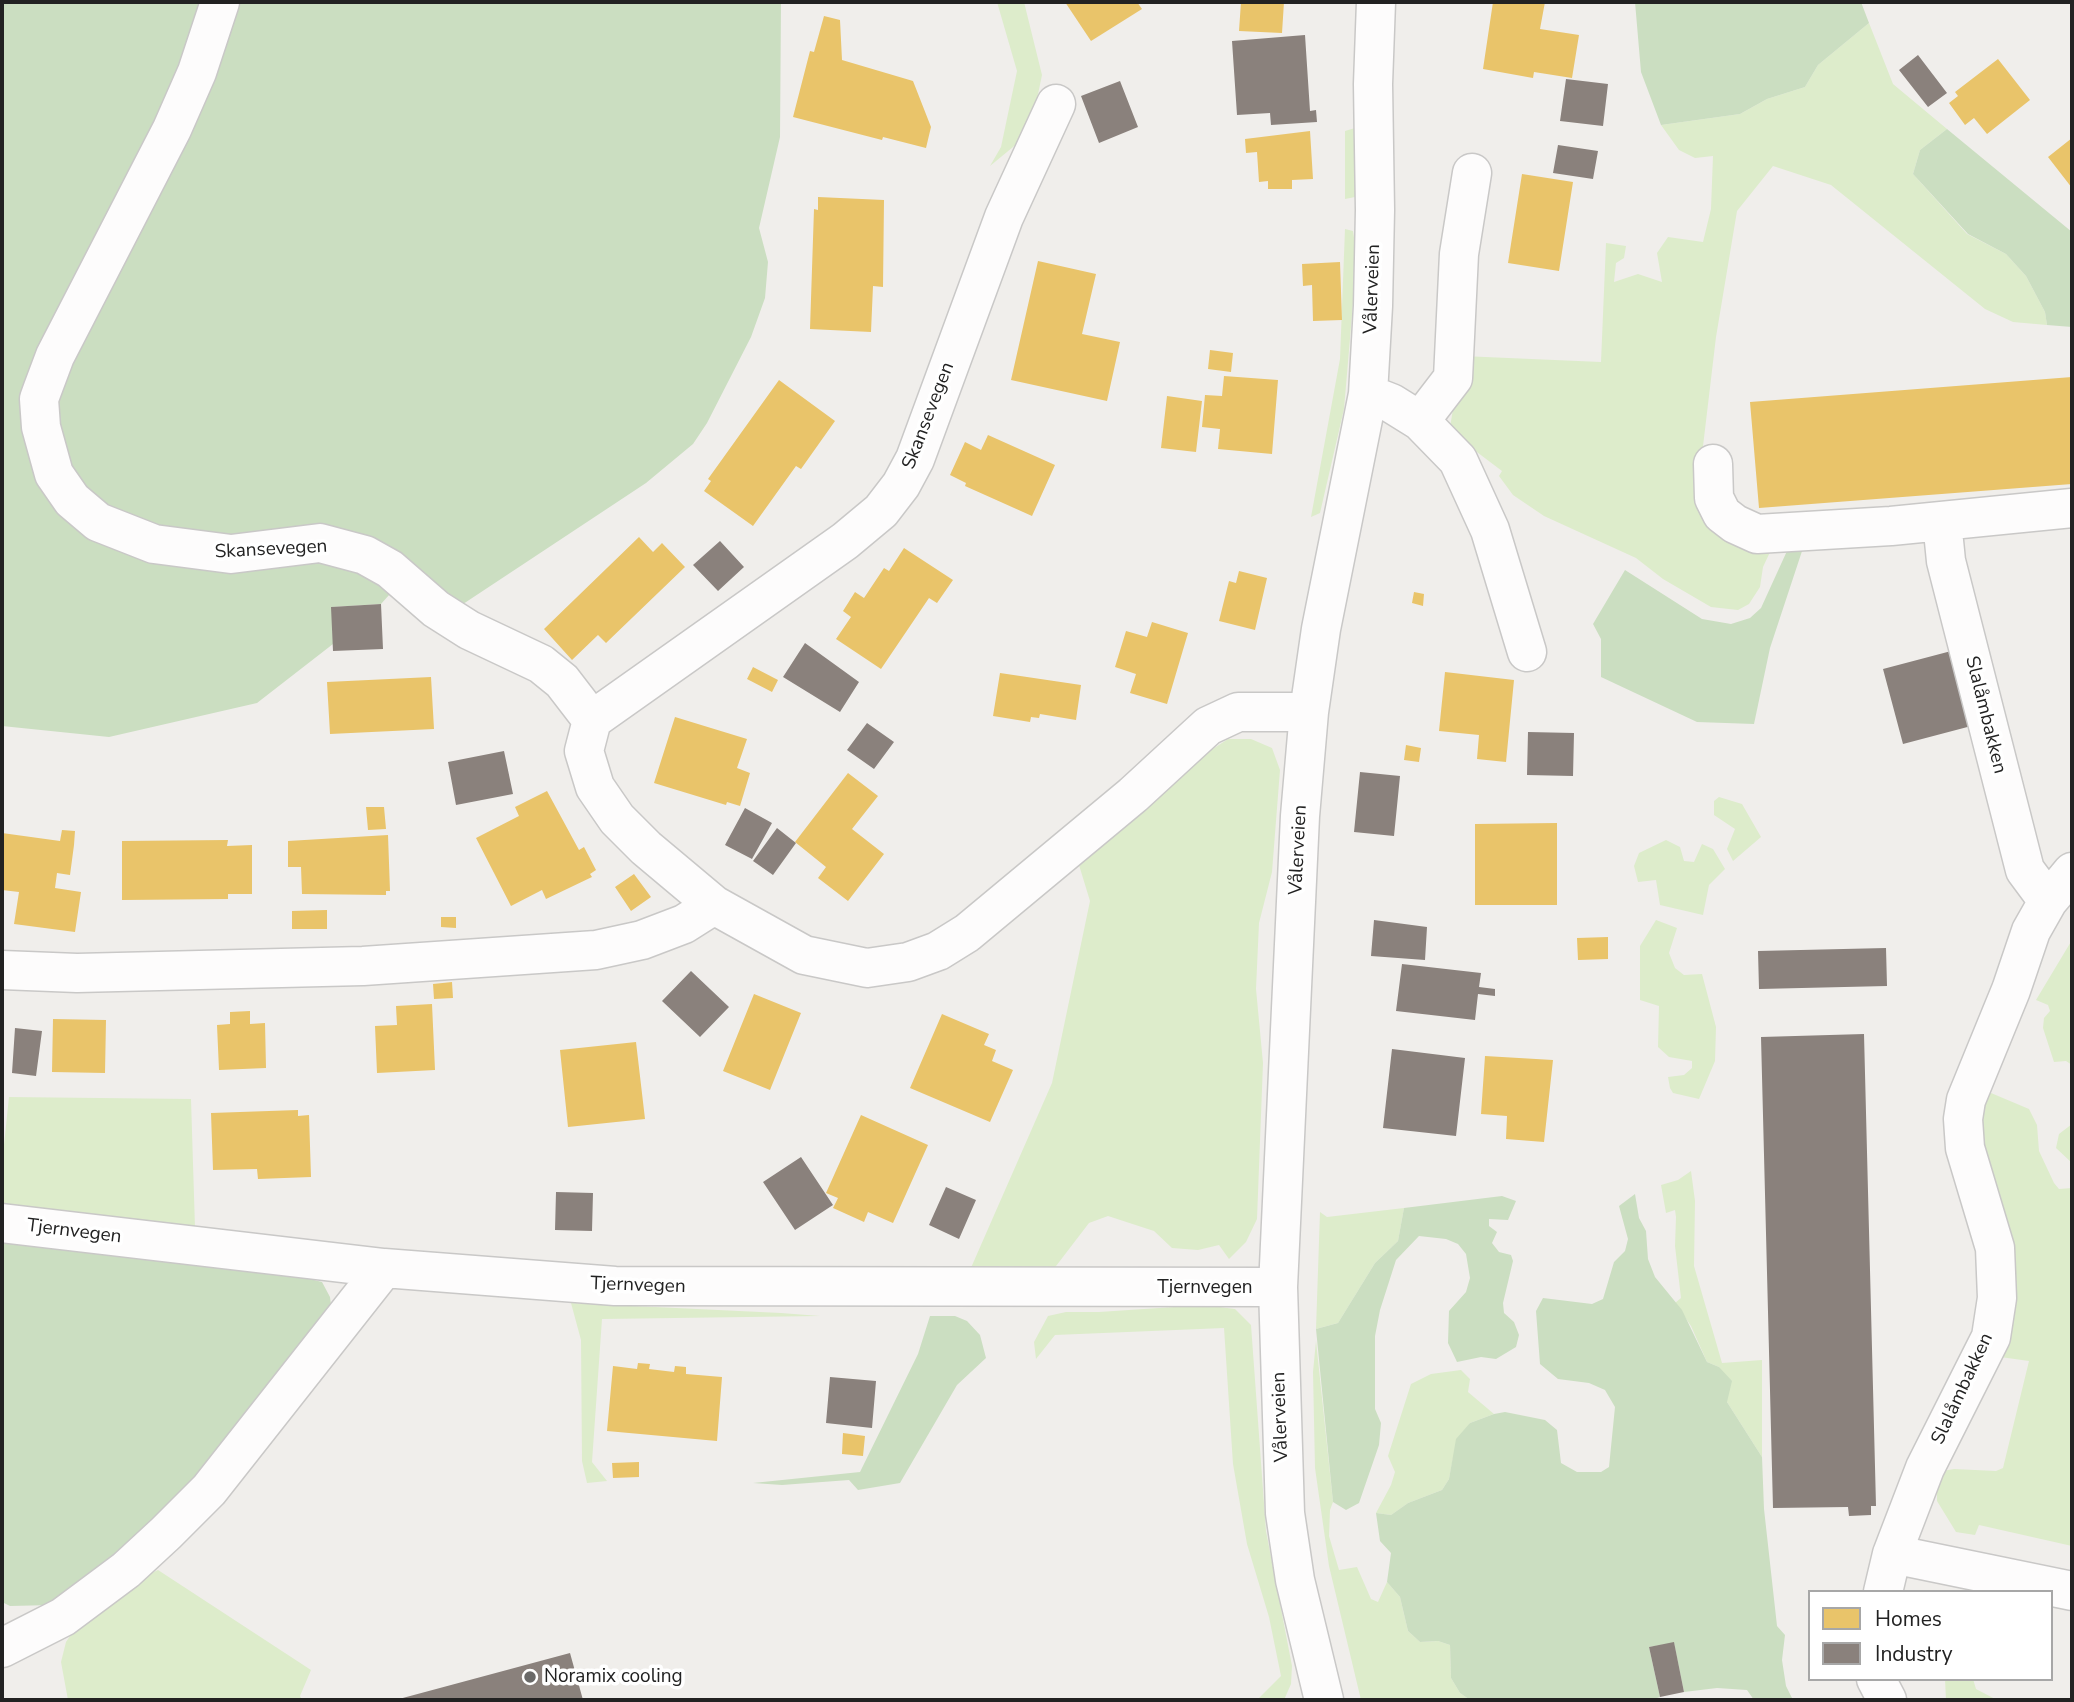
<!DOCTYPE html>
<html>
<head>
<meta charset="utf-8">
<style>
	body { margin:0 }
	#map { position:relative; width:2074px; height:1702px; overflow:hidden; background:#f0eeeb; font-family:"Nunito Sans",sans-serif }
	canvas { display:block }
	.frame { position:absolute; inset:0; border:4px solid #222; pointer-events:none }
	.legend { position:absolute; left:1808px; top:1590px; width:245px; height:91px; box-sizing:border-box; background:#fff; border:2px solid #a7a7a7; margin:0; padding:9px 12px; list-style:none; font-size:21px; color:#222 }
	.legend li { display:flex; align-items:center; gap:14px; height:35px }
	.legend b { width:35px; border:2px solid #a7a7a7 }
</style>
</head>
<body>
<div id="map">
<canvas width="2074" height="1702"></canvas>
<div class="frame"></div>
<ul class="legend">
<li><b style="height:19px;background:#e9c46a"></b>Homes</li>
<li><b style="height:19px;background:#8a817c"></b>Industry</li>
</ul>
</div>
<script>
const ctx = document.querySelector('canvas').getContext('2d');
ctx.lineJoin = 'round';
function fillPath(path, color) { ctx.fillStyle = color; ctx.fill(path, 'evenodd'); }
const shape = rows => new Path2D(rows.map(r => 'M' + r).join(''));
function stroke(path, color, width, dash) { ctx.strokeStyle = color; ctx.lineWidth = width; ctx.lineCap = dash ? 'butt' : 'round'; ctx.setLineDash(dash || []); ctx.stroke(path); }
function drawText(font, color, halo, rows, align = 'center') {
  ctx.font = font + ' "Nunito Sans",sans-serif'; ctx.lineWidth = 7; ctx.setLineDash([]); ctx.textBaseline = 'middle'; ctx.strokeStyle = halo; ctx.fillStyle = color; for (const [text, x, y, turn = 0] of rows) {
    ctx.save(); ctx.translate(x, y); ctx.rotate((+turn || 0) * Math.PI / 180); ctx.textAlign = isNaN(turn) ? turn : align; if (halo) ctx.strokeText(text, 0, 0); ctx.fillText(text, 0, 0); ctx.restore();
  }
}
const grass = shape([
	[997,2,1024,2,1042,75,1030,133,990,166,1001,147,1017,71],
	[1869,23,1893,84,1947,129,1920,150,1913,174,1967,234,2006,254,2026,276,2045,312,2047,325,2013,322,1985,309,1831,185,1773,166,1737,211,1716,337,1701,463,1771,550,1763,567,1760,587,1749,604,1738,610,1711,607,1663,579,1636,558,1544,516,1513,495,1499,476,1502,471,1457,437,1450,427,1462,356,1601,362,1606,243,1626,246,1624,258,1616,263,1614,282,1638,274,1662,282,1657,253,1668,237,1703,242,1711,209,1713,156,1695,158,1679,150,1661,125,1740,114,1767,99,1805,87,1818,65],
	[1355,128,1358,187,1355,197,1345,199,1345,131],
	[1345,229,1353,231,1357,256,1344,409,1320,513,1311,517,1340,359],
	[1228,739,1251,739,1272,748,1280,770,1272,872,1259,923,1256,989,1263,1063,1257,1219,1246,1242,1229,1259,1219,1245,1198,1250,1172,1248,1154,1231,1108,1216,1089,1223,1053,1270,970,1270,1052,1083,1090,901,1079,865,1199,758],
	[1719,797,1742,804,1761,837,1733,861,1727,849,1735,829,1714,815,1714,801],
	[1666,840,1680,847,1684,861,1694,862,1702,844,1713,849,1725,869,1709,885,1703,915,1660,905,1656,880,1638,882,1634,866,1639,853],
	[1656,920,1677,928,1669,953,1675,968,1684,975,1702,974,1716,1027,1715,1061,1699,1099,1673,1093,1670,1088,1668,1077,1684,1075,1692,1068,1692,1061,1669,1057,1658,1047,1659,1006,1640,1000,1640,946],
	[2072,940,2072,1065,2066,1061,2054,1062,2043,1028,2044,1018,2050,1011,2048,1005,2036,1000],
	[1991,1093,2029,1109,2037,1125,2039,1151,2054,1183,2059,1189,2072,1188,2072,1546,1979,1525,1975,1535,1956,1532,1937,1501,1937,1472,1954,1469,1996,1471,2003,1468,2029,1361,1993,1356,2002,1232,1976,1104],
	[9,1097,191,1099,195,1228,2,1209,2,1164],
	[2072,1124,2072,1163,2056,1148,2059,1134],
	[1691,1171,1695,1201,1694,1266,1722,1363,1762,1360,1762,1457,1727,1402,1719,1367,1707,1362,1691,1326,1675,1303,1681,1298,1675,1246,1676,1217,1675,1210,1666,1213,1661,1185,1678,1180],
	[1404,1208,1398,1241,1375,1263,1338,1323,1316,1329,1320,1212,1327,1217],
	[571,1303,781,1313,820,1316,602,1319,592,1462,607,1481,587,1483,582,1461,581,1340],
	[1204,1305,1235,1309,1251,1325,1266,1531,1292,1666,1291,1684,1284,1700,1257,1700,1281,1676,1269,1617,1247,1544,1233,1464,1224,1328,1055,1335,1036,1359,1034,1342,1048,1316,1066,1312,1099,1312],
	[1316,1341,1333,1502,1330,1510,1329,1536,1339,1570,1357,1567,1371,1599,1378,1602,1387,1582,1400,1597,1408,1631,1420,1642,1438,1641,1450,1645,1451,1678,1460,1693,1470,1700,1361,1700,1329,1566,1315,1468,1313,1372],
	[1461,1370,1470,1379,1468,1392,1494,1414,1470,1423,1453,1458,1449,1479,1442,1490,1408,1503,1391,1515,1376,1513,1391,1485,1395,1472,1388,1456,1411,1384,1431,1374],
	[158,1570,311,1670,300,1696,302,1700,68,1700,61,1662,66,1642,76,1627,135,1581],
	[1945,1679,1973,1679,1976,1689,1997,1700,1946,1700]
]);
const forest = shape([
	[2,2,208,2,197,35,33,380,83,521,303,551,398,585,381,604,332,607,333,644,257,703,109,737,2,726],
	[231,2,781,2,780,137,759,228,768,262,765,298,751,337,707,423,693,444,646,483,454,610,386,557,210,545,82,499,50,410],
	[1635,2,1861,2,1869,23,1818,65,1805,87,1767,99,1740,114,1661,125,1641,72],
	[1947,129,2072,232,2072,327,2047,325,2045,312,2026,276,2006,254,1968,234,1913,174,1920,150],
	[1806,539,1770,648,1754,724,1697,722,1601,677,1601,639,1593,624,1625,570,1702,619,1731,624,1750,618,1761,608,1792,540],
	[1635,1194,1639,1218,1646,1231,1648,1259,1655,1277,1682,1310,1707,1362,1719,1367,1732,1381,1727,1402,1762,1457,1764,1509,1777,1626,1785,1635,1782,1660,1786,1686,1793,1700,1754,1700,1747,1690,1717,1688,1684,1692,1674,1643,1649,1647,1660,1697,1654,1699,1470,1700,1460,1693,1451,1678,1450,1645,1438,1641,1420,1642,1408,1631,1400,1597,1387,1582,1391,1553,1380,1541,1376,1513,1391,1515,1408,1503,1442,1490,1449,1479,1456,1439,1470,1423,1494,1414,1505,1412,1545,1420,1557,1430,1561,1463,1577,1472,1601,1472,1609,1467,1615,1407,1605,1390,1589,1383,1558,1379,1540,1364,1536,1311,1543,1298,1592,1304,1603,1299,1614,1262,1625,1251,1628,1239,1619,1206],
	[1502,1196,1516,1201,1508,1220,1489,1219,1489,1226,1497,1232,1492,1243,1499,1252,1511,1255,1513,1261,1503,1303,1504,1313,1514,1322,1519,1335,1516,1347,1496,1359,1481,1357,1457,1362,1448,1343,1449,1311,1466,1292,1470,1278,1466,1254,1458,1244,1446,1239,1419,1236,1396,1260,1380,1310,1375,1336,1375,1409,1381,1423,1379,1445,1359,1503,1346,1510,1333,1502,1316,1329,1338,1323,1375,1263,1398,1241,1404,1208],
	[2,1242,310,1279,322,1282,330,1297,331,1305,223,1449,134,1543,53,1605,10,1606,2,1602],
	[930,1316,955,1316,967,1321,980,1335,986,1358,957,1385,900,1483,858,1490,849,1480,782,1485,753,1483,860,1472,918,1354]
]);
const homes = shape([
	[1065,2,1137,2,1142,9,1091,41],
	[1241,2,1284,2,1282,33,1239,31],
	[1493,2,1545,2,1540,29,1579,35,1572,78,1534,72,1533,78,1483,69],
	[824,16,840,20,842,60,913,81,931,127,926,148,883,137,882,140,793,117,810,51,814,52],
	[1998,59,2030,100,1987,134,1974,118,1965,125,1949,103,1958,96,1955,92],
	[1310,131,1313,179,1292,180,1292,189,1268,189,1268,181,1259,182,1257,152,1246,153,1245,139],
	[2072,138,2072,188,2048,157],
	[1522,174,1573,182,1559,271,1508,263],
	[818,197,884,200,883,287,873,286,871,332,810,329,814,209,818,210],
	[1038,261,1096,274,1082,334,1120,342,1107,401,1011,380],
	[1340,262,1342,320,1313,321,1312,285,1303,286,1302,264],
	[1210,350,1233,353,1231,372,1208,369],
	[1224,376,1278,380,1272,454,1218,449,1220,429,1202,427,1205,395,1222,396],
	[2072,377,2072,484,1759,508,1750,402],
	[779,380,835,421,801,469,796,466,753,526,704,491,711,481,708,479],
	[1167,396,1202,401,1196,452,1161,448],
	[988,435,1055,465,1032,516,965,486,966,483,950,475,965,442,981,450],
	[639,537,653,552,662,543,685,567,606,643,598,635,572,660,544,629],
	[904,548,953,580,937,603,929,598,881,669,836,639,851,617,843,611,855,592,864,598,884,568,889,571],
	[1239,571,1267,578,1255,630,1219,621,1229,581,1236,583],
	[1414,592,1424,594,1423,606,1412,603],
	[1152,622,1188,633,1167,704,1130,693,1136,674,1115,667,1126,631,1147,637],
	[753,667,778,680,772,692,747,679],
	[1445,672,1514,680,1506,762,1477,759,1479,735,1439,731],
	[1000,673,1081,685,1076,720,1040,714,1039,718,1031,717,1030,722,993,716],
	[431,677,434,729,330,734,327,682],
	[675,717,747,739,737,768,750,773,740,806,727,802,726,805,654,783],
	[1406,745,1421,748,1419,762,1404,760],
	[848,773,878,796,852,829,884,854,848,901,818,878,826,867,795,842],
	[547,791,579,850,584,847,596,870,590,874,592,877,546,899,542,890,511,906,476,838,519,816,515,807],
	[366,807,384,807,386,829,368,830],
	[1557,823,1557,905,1475,905,1475,824],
	[62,830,75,831,74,845,70,875,57,873,55,888,81,892,75,932,14,924,19,892,2,890,2,833,60,841],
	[388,835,390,891,386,891,386,895,302,894,301,867,288,867,288,841],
	[228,840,227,846,252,845,252,894,228,894,228,899,122,900,122,841],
	[634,874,651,897,631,911,615,887],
	[327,910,327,929,292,929,292,911],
	[441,917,456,917,456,928,441,927],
	[1608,937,1608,959,1578,960,1577,938],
	[452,982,453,998,434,999,433,984],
	[754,994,801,1013,770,1090,723,1071],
	[432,1004,435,1070,377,1073,375,1026,397,1025,396,1006],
	[250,1011,250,1024,265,1023,266,1068,219,1070,217,1025,230,1024,230,1012],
	[942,1014,989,1034,984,1045,996,1050,992,1061,1013,1070,990,1122,910,1088],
	[53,1019,106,1020,105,1073,52,1072],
	[636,1042,645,1119,568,1127,560,1050],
	[1485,1056,1553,1060,1544,1142,1506,1139,1507,1116,1481,1114],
	[298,1110,298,1116,309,1115,311,1177,258,1179,257,1169,213,1170,211,1113],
	[861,1115,928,1145,893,1223,868,1212,864,1222,833,1208,838,1198,826,1193],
	[638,1363,650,1364,649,1369,674,1372,675,1366,686,1367,686,1374,722,1377,717,1441,607,1431,613,1366,637,1369],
	[843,1433,865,1436,863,1456,842,1454],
	[639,1462,639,1477,613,1478,612,1463]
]);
const industry = shape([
	[1305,35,1310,111,1316,110,1317,122,1271,125,1270,113,1237,115,1232,41],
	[1918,55,1947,93,1928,107,1899,70],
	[1566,79,1608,84,1603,126,1560,121],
	[1120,81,1138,127,1099,143,1081,96],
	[1558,145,1598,151,1593,179,1553,173],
	[720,541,744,567,718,591,693,565],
	[381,604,383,649,333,651,331,607],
	[805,643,859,682,840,712,783,677],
	[1955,650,1975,725,1903,744,1883,669],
	[867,723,894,742,874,769,847,750],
	[1528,732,1574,733,1573,776,1527,775],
	[504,751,513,794,456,805,448,762],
	[1360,772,1400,776,1394,836,1354,832],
	[745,808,772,823,752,859,725,845],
	[777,828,796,843,773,875,753,861],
	[1374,920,1427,927,1425,960,1371,956],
	[1886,948,1887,986,1759,989,1758,951],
	[1402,964,1481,973,1479,987,1495,989,1495,996,1478,994,1475,1020,1396,1011],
	[691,971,729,1007,700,1037,662,1001],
	[15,1028,42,1031,36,1076,12,1073],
	[1864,1034,1876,1506,1871,1506,1871,1515,1849,1516,1848,1507,1773,1508,1761,1037],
	[1392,1049,1465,1058,1456,1136,1383,1128],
	[801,1157,833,1205,795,1230,763,1182],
	[946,1187,976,1200,959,1239,929,1225],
	[556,1192,593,1193,592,1231,555,1230],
	[830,1377,876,1381,872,1428,826,1423],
	[1674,1642,1684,1692,1660,1697,1649,1647],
	[570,1653,583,1700,399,1700,399,1699]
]);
const minor = shape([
	[220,2,197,72,172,129,55,356,43,388,39,399,41,427,54,474,72,500,98,522,154,544,231,554,320,543,365,555,390,569,436,609,469,630,541,664,562,681,592,720],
	[1056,104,1004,217,915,459,901,485,881,511,845,541,592,720,584,751,595,787,617,819,646,848,714,905,804,955,867,968,908,962,938,951,967,933,1133,795,1208,726,1238,712,1309,712],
	[1368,394,1391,403,1420,421,1458,460,1490,530,1527,652],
	[1420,421,1453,378,1459,254,1472,173],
	[1713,464,1714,498,1722,514,1735,524,1757,534,1891,526,2072,508],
	[1942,521,1946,561,2025,870,2048,901],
	[2,970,77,973,363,966,596,950,642,940,684,924,714,905],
	[2,1223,384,1268,615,1286,1278,1287],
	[1892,1554,2072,1591],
	[1883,1592,1892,1554,1925,1468,1991,1337,1997,1298,1995,1248,1965,1148,1963,1119,1966,1100,2011,990,2031,931,2048,901,2072,872],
	[2,1648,63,1617,126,1570,166,1533,209,1490,384,1268],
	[1876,1679,1887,1700],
	[1324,1700,1295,1580,1285,1513,1278,1287,1300,816,1309,712,1321,629,1368,394,1373,306,1375,210,1373,84,1376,2]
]);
const markers = [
	[530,1677,7,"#6a6968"]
];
const streetNames = [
	["Vålerveien",1373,289,-88],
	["Skansevegen",929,416,-69],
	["Skansevegen",271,550,-3],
	["Slalåmbakken",1985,715,76],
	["Vålerveien",1299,850,-87],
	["Tjernvegen",74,1232,7],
	["Tjernvegen",638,1286,2],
	["Tjernvegen",1205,1288],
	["Slalåmbakken",1963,1389,-65],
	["Vålerveien",1281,1417,-92]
];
const poiNames = [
	["Noramix cooling",544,1677]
];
fillPath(grass, '#ddeccb');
fillPath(forest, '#cbdec1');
fillPath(homes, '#e9c46a');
fillPath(industry, '#8a817c');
stroke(minor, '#c9c8c7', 41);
stroke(minor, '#fdfcfc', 38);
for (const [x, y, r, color] of markers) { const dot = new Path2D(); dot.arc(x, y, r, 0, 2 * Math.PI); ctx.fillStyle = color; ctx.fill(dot); stroke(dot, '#fff', 2.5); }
drawText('19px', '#222', '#fff', streetNames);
drawText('19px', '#222', '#fff', poiNames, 'left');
</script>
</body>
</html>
